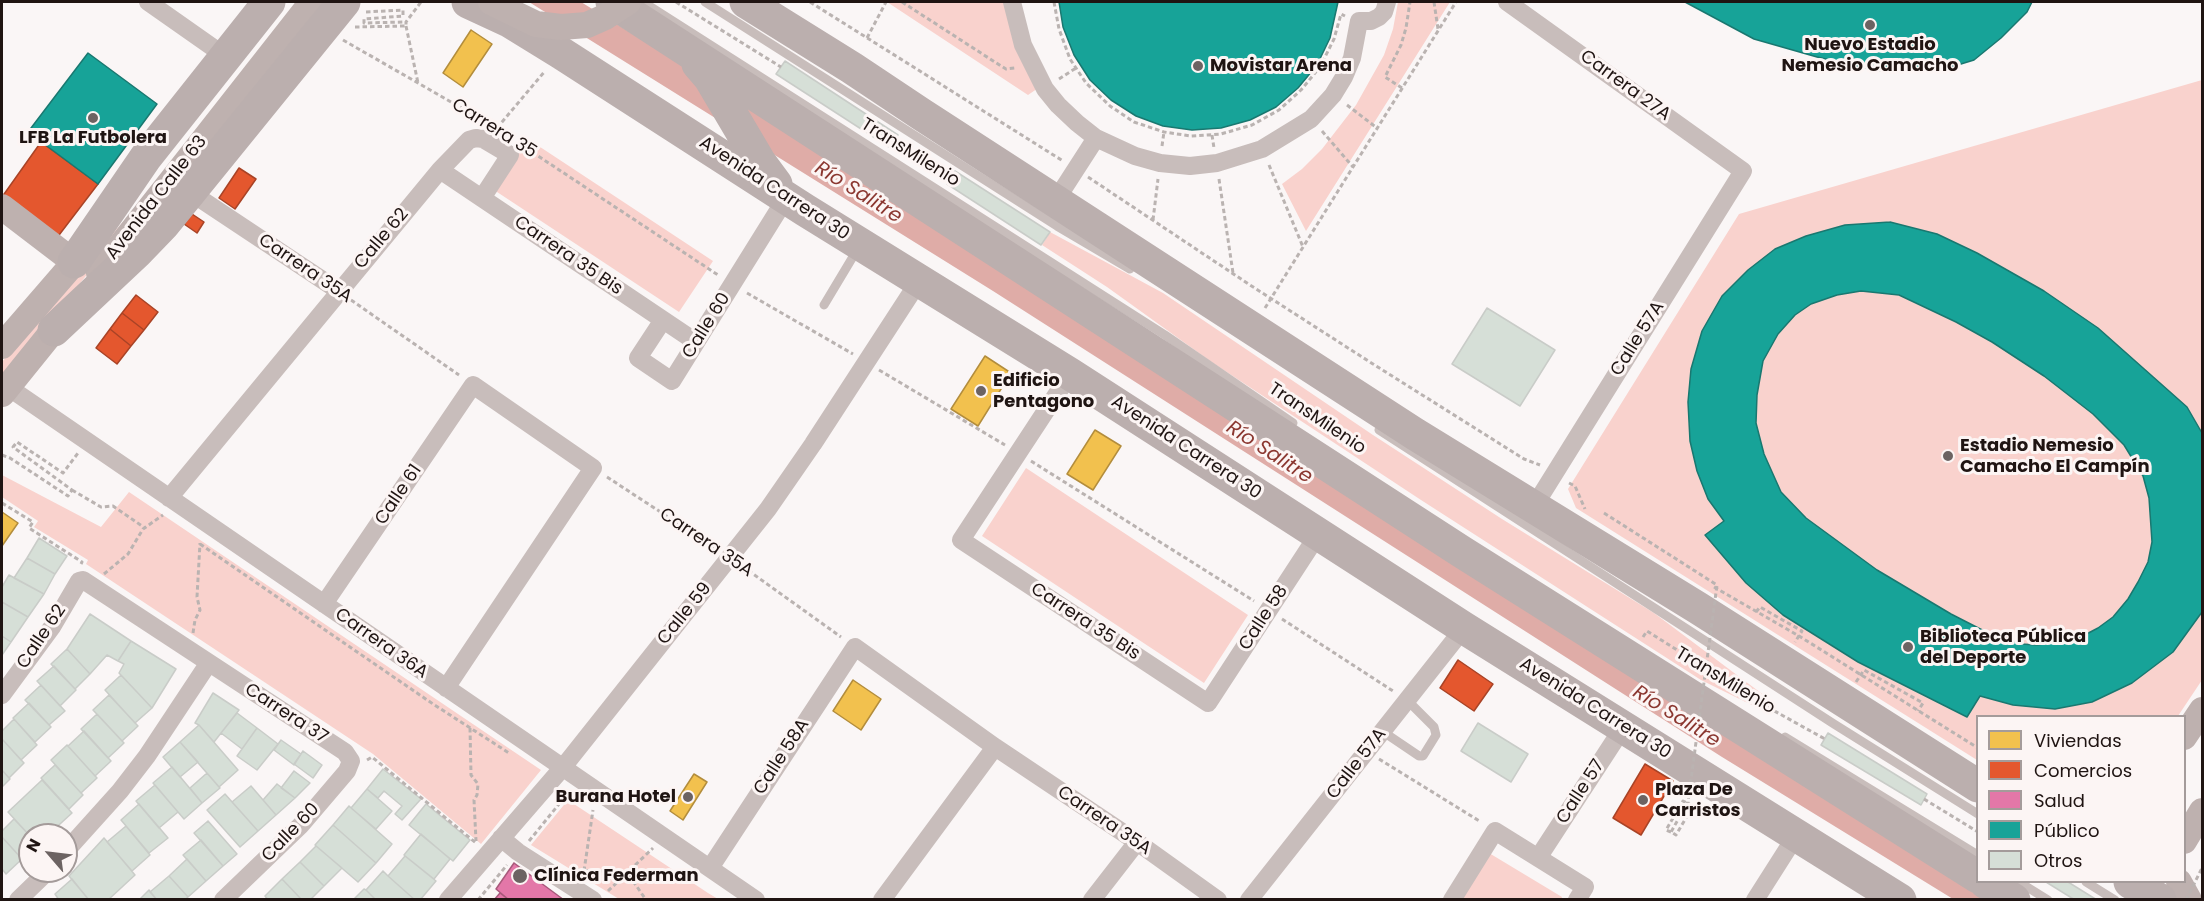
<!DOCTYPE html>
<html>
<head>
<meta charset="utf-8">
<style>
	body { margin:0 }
	#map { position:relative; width:2204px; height:901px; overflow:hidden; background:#faf6f6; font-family:Poppins,sans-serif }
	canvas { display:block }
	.frame { position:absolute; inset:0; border:3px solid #1f1412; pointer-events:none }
	.legend { position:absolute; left:1976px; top:715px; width:210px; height:168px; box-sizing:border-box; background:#fcf5f4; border:2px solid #a49b9a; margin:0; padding:8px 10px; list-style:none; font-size:18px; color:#1f1412 }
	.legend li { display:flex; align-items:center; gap:12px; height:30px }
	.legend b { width:30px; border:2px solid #a49b9a }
	.north { position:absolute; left:18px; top:823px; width:60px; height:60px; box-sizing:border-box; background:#fcf5f4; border:2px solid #a49b9a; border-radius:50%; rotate:298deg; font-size:16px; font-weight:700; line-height:24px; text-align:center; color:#1f1412 }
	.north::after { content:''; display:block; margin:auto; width:21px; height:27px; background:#6c6362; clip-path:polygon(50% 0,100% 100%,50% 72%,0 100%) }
</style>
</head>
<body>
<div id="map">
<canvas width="2204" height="901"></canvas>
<div class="frame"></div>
<ul class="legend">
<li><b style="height:16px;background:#f2c14e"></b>Viviendas</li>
<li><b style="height:16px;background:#e4572e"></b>Comercios</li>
<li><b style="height:16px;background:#e377a8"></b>Salud</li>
<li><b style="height:16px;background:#17a398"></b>Público</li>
<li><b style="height:16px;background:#d6dfd7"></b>Otros</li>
</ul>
<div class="north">N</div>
</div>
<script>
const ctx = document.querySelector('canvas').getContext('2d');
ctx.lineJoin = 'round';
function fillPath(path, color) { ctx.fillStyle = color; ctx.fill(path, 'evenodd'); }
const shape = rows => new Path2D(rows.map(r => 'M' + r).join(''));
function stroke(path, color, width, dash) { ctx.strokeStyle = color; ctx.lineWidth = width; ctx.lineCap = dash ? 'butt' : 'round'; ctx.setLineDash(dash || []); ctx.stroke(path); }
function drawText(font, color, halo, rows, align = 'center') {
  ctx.font = font + ' Poppins,sans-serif'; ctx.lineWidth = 6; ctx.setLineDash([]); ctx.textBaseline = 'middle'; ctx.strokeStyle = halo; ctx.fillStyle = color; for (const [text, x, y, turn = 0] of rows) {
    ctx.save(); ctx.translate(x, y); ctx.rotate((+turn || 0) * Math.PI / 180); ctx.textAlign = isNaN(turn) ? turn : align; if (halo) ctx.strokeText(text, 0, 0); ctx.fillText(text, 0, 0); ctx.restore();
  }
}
const green = shape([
	[887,2,1015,2,1047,82,1028,95],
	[1398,2,1450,2,1306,231,1282,184,1302,169,1322,149,1356,105,1384,55,1393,29],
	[2202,80,2202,680,2178,716,1978,716,1977,760,1576,508,1568,489,1739,214],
	[528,139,713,261,679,312,494,190],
	[149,193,118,237,2,378,2,362,62,290],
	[1050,232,1163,293,1373,435,1502,519,1654,613,1773,702,1766,712,1701,680,1421,500,1210,361,1107,287,1042,245],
	[1026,468,1248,615,1204,683,982,536],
	[2,475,101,527,129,492,541,770,481,844,373,754,86,564,88,560,34,527,38,521,2,497],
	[568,800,708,893,718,899,619,899,531,845],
	[1489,853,1562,897,1561,900,1460,900]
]);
const water = shape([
	[529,2,581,2,1017,272,2007,899,1953,899,1722,757,993,291]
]);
const homes = shape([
	[471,30,492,44,463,87,443,73,471,30],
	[985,356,1011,373,978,426,951,409,985,356],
	[1095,430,1121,446,1093,490,1067,474,1095,430],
	[2,512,18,523,2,546,2,512],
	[853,680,881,699,861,730,833,711,853,680],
	[694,774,707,782,683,820,670,811,694,774]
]);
const shops = shape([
	[41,142,98,184,56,239,2,197,41,142],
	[239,168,256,179,235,209,219,198,239,168],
	[192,214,204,222,197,233,184,224,192,214],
	[136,295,158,312,144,330,122,313,136,295],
	[122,313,144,330,131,346,110,329,122,313],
	[110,329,131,346,117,364,96,348,110,329],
	[1458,660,1493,684,1474,711,1440,688,1458,660],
	[1645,764,1673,781,1641,835,1613,818,1645,764]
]);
const health = shape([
	[514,863,564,900,509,900,496,889,514,863],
	[500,893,509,900,494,900,500,893]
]);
const public = shape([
	[1059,2,1338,2,1330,38,1317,65,1298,88,1276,107,1250,120,1221,128,1192,130,1163,126,1136,116,1111,100,1090,80,1074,55,1063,27,1059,2],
	[1685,2,2032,2,2027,12,2001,38,1974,60,1938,71,1878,71,1817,57,1754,39,1685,2],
	[88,53,157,104,98,184,28,132,88,53],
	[1890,222,1937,234,1977,253,2044,291,2098,328,2187,407,2202,433,2202,612,2173,652,2132,683,2092,702,2055,709,2013,705,1980,696,1967,717,1858,662,1783,615,1746,583,1705,535,1724,521,1708,499,1697,471,1690,441,1688,402,1691,369,1702,331,1722,296,1748,270,1775,249,1806,236,1845,225,1890,222],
	[1861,291,1899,295,1956,322,1992,342,2044,376,2093,414,2124,445,2143,476,2149,498,2152,542,2148,562,2138,582,2128,599,2113,617,2098,628,2077,639,2037,645,2021,644,1994,636,1951,614,1877,570,1806,518,1781,492,1764,454,1756,423,1757,395,1763,361,1778,334,1795,315,1811,304,1837,295,1861,291]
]);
const building = shape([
	[785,61,898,135,889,147,776,74,785,61],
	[955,171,1050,232,1041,245,947,184,955,171],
	[1487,308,1555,350,1520,406,1452,364,1487,308],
	[39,538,67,556,55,574,27,558,39,538],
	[27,558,55,574,44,594,14,578,27,558],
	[9,575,44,594,28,617,2,602,2,587,9,575],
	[2,602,28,617,11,642,2,636,2,602],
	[90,614,131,641,118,661,107,655,90,674,67,649,90,614],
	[2,636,11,642,2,655,2,636],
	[131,641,176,669,152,708,119,673,124,664,118,661,131,641],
	[67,649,90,674,75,689,51,664,67,649],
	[54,666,76,690,60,706,37,681,54,666],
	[121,675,152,708,135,723,105,690,121,675],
	[41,685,65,711,49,725,25,700,41,685],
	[213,693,239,710,214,742,199,725,195,723,213,693],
	[109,695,138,726,122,741,93,710,109,695],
	[29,703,51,727,35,742,13,718,29,703],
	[237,713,257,728,242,749,221,733,237,713],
	[97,714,124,743,108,758,81,729,97,714],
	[14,719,37,745,21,760,2,739,2,731,14,719],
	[1478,723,1528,754,1511,782,1461,751,1478,723],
	[199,725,238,770,219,787,180,742,199,725],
	[257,728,278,744,257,770,237,756,257,728],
	[84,731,111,761,95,776,68,746,84,731],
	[1828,733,1927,794,1921,805,1821,745,1828,733],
	[2,739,24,763,9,778,2,770,2,739],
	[281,740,301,754,294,765,274,750,281,740],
	[180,742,198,762,180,777,163,757,180,742],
	[67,745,97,778,81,793,51,760,67,745],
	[303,751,322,765,313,778,294,764,303,751],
	[55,765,83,795,69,809,41,778,55,765],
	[172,767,202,803,184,819,153,783,172,767],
	[383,769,421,799,402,820,395,814,402,806,384,791,378,798,367,789,383,769],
	[2,770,10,779,2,787,2,770],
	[294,771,310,783,295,798,281,788,294,771],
	[207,773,220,788,202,803,190,788,207,773],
	[42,780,72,813,48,835,30,836,8,812,42,780],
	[277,784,295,798,276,815,263,800,277,784],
	[155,785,178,812,159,828,136,801,155,785],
	[251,786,276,815,258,831,232,802,251,786],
	[367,789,392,811,376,829,351,808,367,789],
	[225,794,258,831,240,847,207,810,225,794],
	[139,804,168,838,149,853,121,820,139,804],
	[426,804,470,840,453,861,409,825,426,804],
	[349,806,392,844,376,863,333,825,349,806],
	[14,819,30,836,30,852,22,859,2,837,2,831,14,819],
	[208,821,237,854,223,866,194,833,208,821],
	[333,825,376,863,358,882,315,845,333,825],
	[126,826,150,855,132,871,107,842,126,826],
	[421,834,450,859,434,879,404,855,421,834],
	[2,837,22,859,6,874,2,869,2,837],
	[104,838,135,875,108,900,89,900,69,876,104,838],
	[201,840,223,866,206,881,183,855,201,840],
	[316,846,342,868,324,886,300,862,316,846],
	[405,856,436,881,420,900,415,900,388,876,405,856],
	[187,859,206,881,188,897,169,876,187,859],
	[300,862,324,886,310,900,302,900,282,879,300,862],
	[383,871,388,876,415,900,376,900,366,890,383,871],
	[169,876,188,897,185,900,157,900,150,892,169,876],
	[72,879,89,900,59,900,55,894,72,879],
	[282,879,301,899,300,900,268,900,265,896,282,879],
	[2046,882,2068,882,2097,900,2075,900,2046,882],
	[364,889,366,890,376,900,353,900,364,889],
	[149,890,157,900,139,900,149,890]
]);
const path = shape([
	[676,2,781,67],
	[810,2,1063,161],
	[902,2,1001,66,1006,69,1015,68],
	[1054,2,1059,29,1070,59,1086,83,1110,106,1134,122,1164,132,1191,136,1221,134,1252,125,1279,110,1301,90,1320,67,1334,39,1341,14,1345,16],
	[1434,2,1438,29],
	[366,12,403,10,403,16,364,19,364,23,406,22],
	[406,26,418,83],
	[355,27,406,26,406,22,421,2],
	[867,38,886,2],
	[343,40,486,122],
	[1059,79,1076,68],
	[1402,88,1385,77,1401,45,1406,28,1410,2],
	[1347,105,1377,128],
	[497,128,545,71],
	[1322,131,1353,167],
	[1212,135,1214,148],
	[1162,146,1164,132],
	[526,148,718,275],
	[1269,165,1303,247],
	[1088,177,1250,285,1373,364,1524,459,1540,465],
	[1219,179,1233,273],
	[1153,220,1158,179],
	[747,293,853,354],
	[351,300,459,375],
	[1265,308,1456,2],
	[879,370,1005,445],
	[2,455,10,458,68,496,72,490,13,447,17,442,63,473,78,453],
	[1031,461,1254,601],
	[607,477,717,549],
	[1569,483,1575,486,1585,509],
	[72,490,101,507,113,506,145,528],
	[2,503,33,522,29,528,82,562,81,564],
	[200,544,433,704,509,753],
	[742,566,841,637],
	[104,574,128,554,143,529,163,515],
	[1714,587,1799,636,1978,748],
	[1756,612,1760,607,1802,631,1795,642],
	[1282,619,1393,691],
	[193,633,195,620,200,610,197,597,200,543],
	[1643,637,1647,631,1769,708,1825,739],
	[1856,682,1864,670,1923,703,1918,711],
	[470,728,471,775,478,784,477,795,474,800,476,841],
	[1379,759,1481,822],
	[367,760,372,757,476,843],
	[1924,799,1978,832],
	[1671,832,1666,830,1683,801,1693,806],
	[529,841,564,798,568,795,573,796],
	[578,870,627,872,646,900],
	[584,871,593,810],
	[608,891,653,848],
	[478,900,507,865]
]);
const lane = shape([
	[643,2,1165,335,1293,423],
	[705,2,1057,226,1130,269],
	[824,305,857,250],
	[1379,430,1834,724,1978,814],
	[1382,731,1419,756,1423,756,1436,735,1434,727,1407,700],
	[1785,737,1978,855],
	[2019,882,2048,900],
	[2086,882,2115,900]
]);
const street = shape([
	[148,2,225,56],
	[1012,2,1023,45,1045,89,1058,105,1077,123,1096,138,1135,156,1160,163,1190,166,1217,163,1262,149,1311,119,1333,95,1344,77,1352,58,1359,21,1371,21,1379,17,1384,12,1387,2],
	[1507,2,1743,171,1533,508],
	[440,170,696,342],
	[190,192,339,291],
	[1056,200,1096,138],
	[663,320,638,358,672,381,786,198],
	[1070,374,961,540,1208,703,1319,533],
	[8,387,756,900],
	[169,498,440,170,469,140,476,138,483,139,510,155,482,198],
	[324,604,473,385,593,468,446,688],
	[2,695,52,627,79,581,83,580,345,752,351,761,347,771,301,825,223,900],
	[501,838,518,852,593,900],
	[66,851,120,791,147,756,208,664],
	[1538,858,1624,726],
	[710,868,855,647,995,747,1137,842,1218,900],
	[18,900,48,871],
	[448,900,564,766,768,509,813,444,919,281],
	[882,900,995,747],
	[1092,900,1137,842],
	[1249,900,1464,628],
	[1452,900,1495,831,1585,887,1577,900],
	[1755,900,1797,834]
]);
const secondary = shape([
	[2,207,74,262],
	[99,273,312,2],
	[2,346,86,249],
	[2,394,65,316],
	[2184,737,2202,710],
	[2184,841,2202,811],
	[2179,882,2189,900]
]);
const highway = shape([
	[468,2,509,21,561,53,805,210,1070,374,1464,628,1900,900],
	[612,2,1462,552,1978,877],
	[746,2,852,68,921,114,1415,434,1698,608,1978,786],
	[698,64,710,78,759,161,776,184],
	[74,262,146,157,269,2],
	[54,330,136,253,163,225,344,2],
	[1985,882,2014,900],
	[2130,882,2160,900]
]);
const pathBridge = shape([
	[1604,513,1717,585,1688,802,1671,832,1676,835,1693,806],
	[2186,900,2201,870,2202,871]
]);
const secondaryBridge = shape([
	[491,2,536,24,561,27,587,25,605,17,628,2]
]);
const markers = [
	[1870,25,6,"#6c6362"],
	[1198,66,6,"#6c6362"],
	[93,118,6,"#6c6362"],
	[981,391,6,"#6c6362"],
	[1948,456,6,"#6c6362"],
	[1908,647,6,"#6c6362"],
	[688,797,6,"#6c6362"],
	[1643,800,6,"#6c6362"],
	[520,876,8,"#6c6362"]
];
const poiNames = [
	["Nuevo Estadio",1870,45,"center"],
	["Nemesio Camacho",1870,66,"center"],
	["Movistar Arena",1210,66],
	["LFB La Futbolera",93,138,"center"],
	["Edificio",993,381],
	["Pentagono",993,402],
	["Estadio Nemesio",1960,446],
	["Camacho El Campín",1960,467],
	["Biblioteca Pública",1920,637],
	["del Deporte",1920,658],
	["Plaza De",1655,790],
	["Carristos",1655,811],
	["Burana Hotel",676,797,"right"],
	["Clínica Federman",534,876]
];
const streetNames = [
	["Carrera 27A",1625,86,36],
	["Carrera 35",494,129,32],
	["TransMilenio",910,153,32],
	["Avenida Carrera 30",774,189,33],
	["Avenida Calle 63",157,198,-52],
	["Calle 62",382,239,-50],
	["Carrera 35 Bis",568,256,34],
	["Carrera 35A",305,269,34],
	["Calle 60",707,326,-58],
	["Calle 57A",1638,339,-58],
	["TransMilenio",1317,419,34],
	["Avenida Carrera 30",1186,448,33],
	["Calle 61",399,495,-56],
	["Carrera 35A",706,543,34],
	["Calle 59",685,614,-51],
	["Calle 58",1264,618,-57],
	["Carrera 35 Bis",1085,622,33],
	["Calle 62",42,637,-56],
	["Carrera 36A",381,644,35],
	["TransMilenio",1725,681,31],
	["Avenida Carrera 30",1595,709,32],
	["Carrera 37",286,714,33],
	["Calle 58A",782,757,-57],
	["Calle 57A",1357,764,-52],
	["Calle 57",1581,792,-57],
	["Carrera 35A",1104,821,34],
	["Calle 60",291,833,-46]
];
const waterNames = [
	["Río Salitre",858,193,32],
	["Río Salitre",1269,453,33],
	["Río Salitre",1676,717,32]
];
fillPath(green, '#f9d2cd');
fillPath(water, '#dfaca7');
fillPath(homes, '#f2c14e');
stroke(homes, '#b38d3c', 1.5);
fillPath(shops, '#e4572e');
stroke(shops, '#a94326', 1.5);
fillPath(health, '#e377a8');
stroke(health, '#a8597b', 1.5);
fillPath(public, '#17a398');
stroke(public, '#197870', 1.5);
fillPath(building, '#d6dfd7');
stroke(building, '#c9ccc8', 1.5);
stroke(path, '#bab3b1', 3, [4.5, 3]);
stroke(lane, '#c8bdbb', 9);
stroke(street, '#c8bdbb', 18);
stroke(secondary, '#beb1af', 26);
stroke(highway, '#bbafae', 33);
stroke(pathBridge, '#bab3b1', 3, [4.5, 3]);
stroke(secondaryBridge, '#beb1af', 26);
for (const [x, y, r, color] of markers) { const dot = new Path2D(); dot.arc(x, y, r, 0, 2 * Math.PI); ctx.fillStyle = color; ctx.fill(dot); stroke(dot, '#fcf5f4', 2); }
drawText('bold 18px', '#1f1412', '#fcf5f4', poiNames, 'left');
drawText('18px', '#1f1412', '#fcf5f4', streetNames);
drawText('italic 20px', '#8b3730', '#fcf5f4', waterNames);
</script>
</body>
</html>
